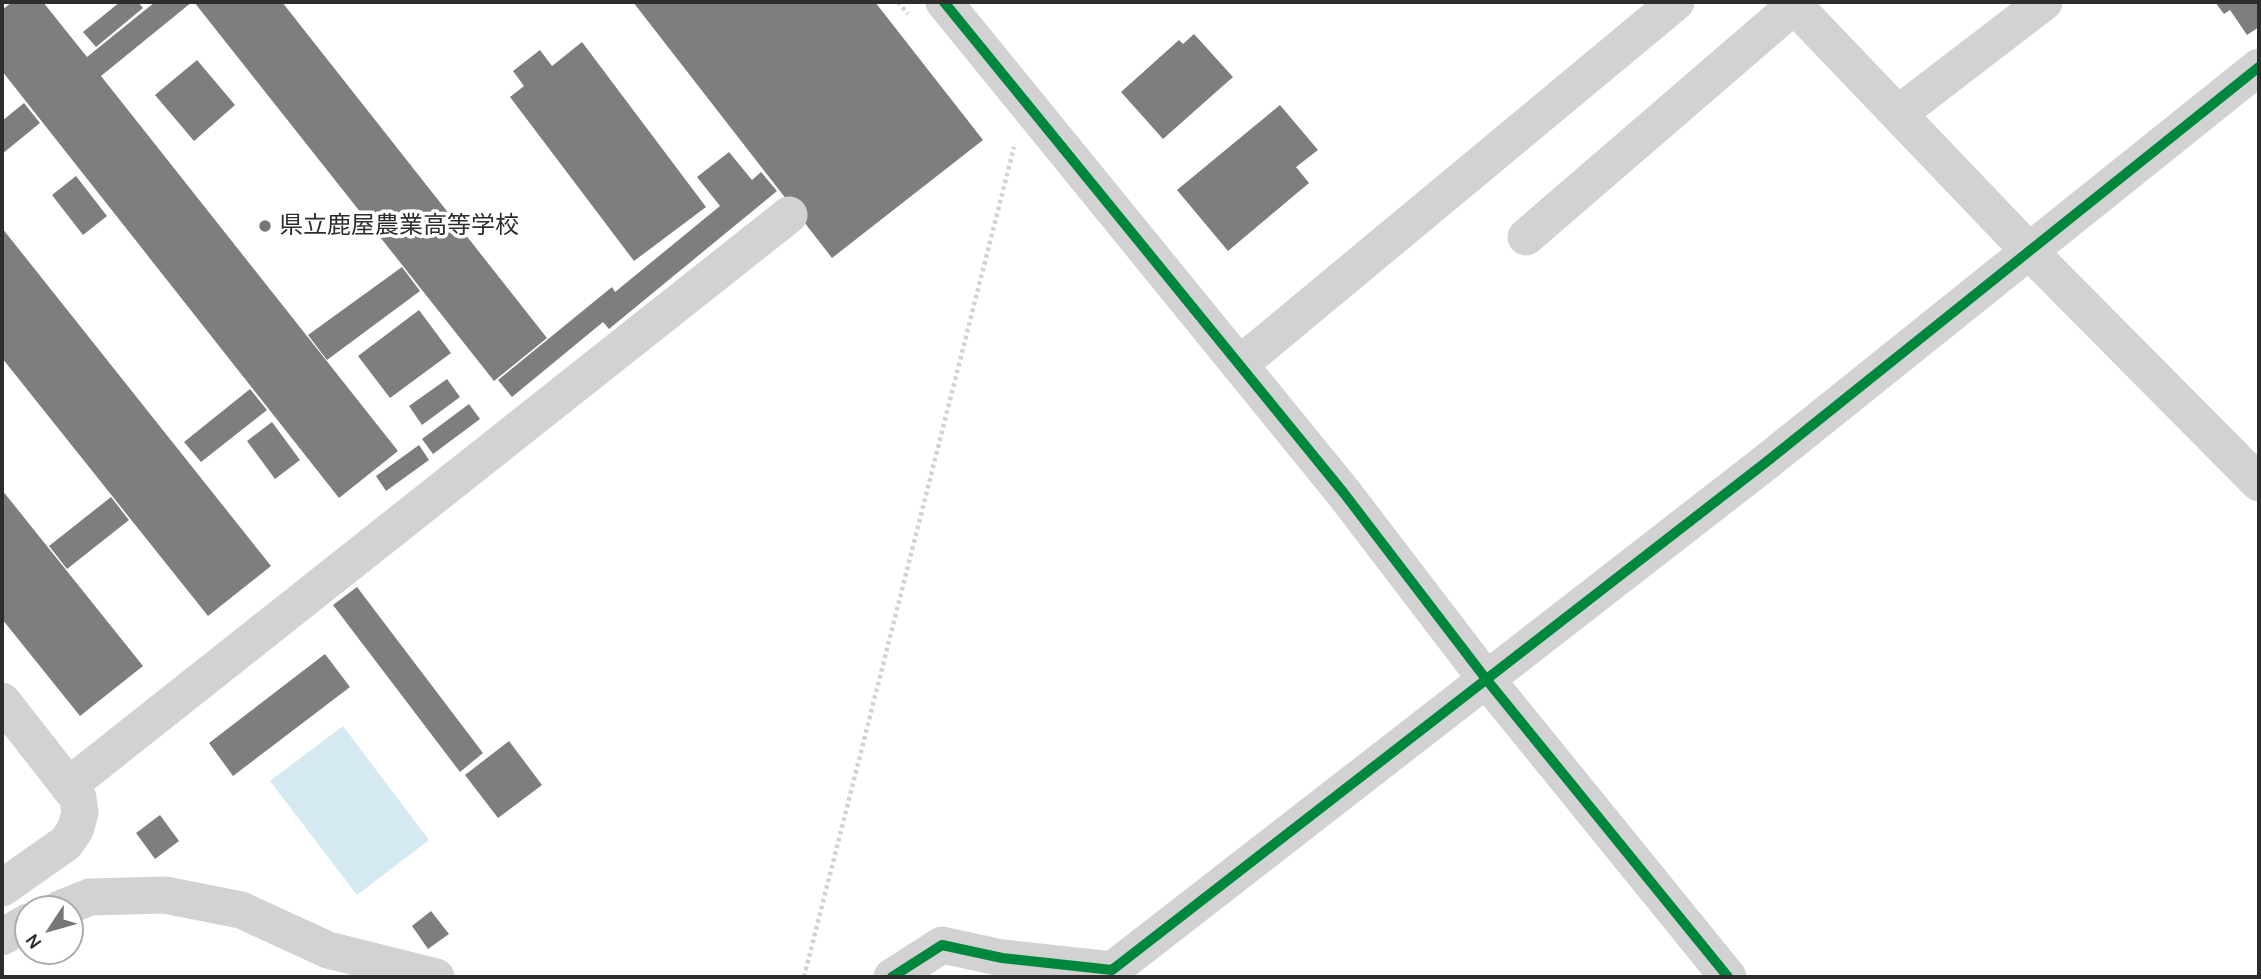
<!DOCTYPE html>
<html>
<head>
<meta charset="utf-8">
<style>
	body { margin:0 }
	#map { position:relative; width:2261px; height:979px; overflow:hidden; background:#fff; font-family:Karla,sans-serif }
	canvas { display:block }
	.frame { position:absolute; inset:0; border:4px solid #2d2d2d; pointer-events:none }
	.north { position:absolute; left:14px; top:895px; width:70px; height:70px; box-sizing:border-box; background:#fff; border:2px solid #ababab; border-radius:50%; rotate:234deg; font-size:19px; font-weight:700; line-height:28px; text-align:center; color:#2d2d2d }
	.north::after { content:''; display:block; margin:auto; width:24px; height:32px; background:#767676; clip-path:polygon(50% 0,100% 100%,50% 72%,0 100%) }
</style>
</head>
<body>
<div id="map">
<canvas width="2261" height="979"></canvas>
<div class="frame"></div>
<div class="north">N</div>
</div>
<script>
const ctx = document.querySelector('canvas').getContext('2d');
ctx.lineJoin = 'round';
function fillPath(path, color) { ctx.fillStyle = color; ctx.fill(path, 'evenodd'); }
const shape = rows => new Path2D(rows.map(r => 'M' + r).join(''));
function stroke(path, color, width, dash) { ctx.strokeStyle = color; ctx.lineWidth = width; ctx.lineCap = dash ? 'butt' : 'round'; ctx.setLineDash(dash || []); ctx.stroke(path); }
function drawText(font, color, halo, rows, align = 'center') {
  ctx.font = font + ' Karla,"Noto Sans JP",sans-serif'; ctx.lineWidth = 7; ctx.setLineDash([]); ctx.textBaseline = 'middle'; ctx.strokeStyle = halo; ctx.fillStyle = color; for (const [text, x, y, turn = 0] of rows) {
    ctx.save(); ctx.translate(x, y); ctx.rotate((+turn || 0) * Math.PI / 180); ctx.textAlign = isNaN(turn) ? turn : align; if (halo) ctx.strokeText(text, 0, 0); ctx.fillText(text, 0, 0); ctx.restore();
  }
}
const water = shape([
	[343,726,429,840,357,895,270,781]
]);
const building = shape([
	[12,2,43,2,87,57,155,2,192,2,101,76,398,451,339,498,2,71,2,10],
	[120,2,138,2,143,8,96,47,83,32],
	[194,2,282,2,547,338,494,381],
	[633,2,875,2,983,140,832,258],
	[2215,2,2259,2,2259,27,2247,35,2230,10,2224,14],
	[1194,34,1233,77,1163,139,1121,92,1179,40,1183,44],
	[582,42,706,207,634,261,510,97,524,86,513,71,540,50,552,66],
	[197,60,235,105,194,141,155,95],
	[24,103,40,123,2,154,2,121],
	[1280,105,1318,150,1296,167,1309,183,1228,251,1177,190],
	[729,152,752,180,761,172,777,191,609,329,603,322,512,397,498,380,612,287,615,292,720,206,697,177],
	[76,176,107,216,83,235,52,195],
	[2,228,271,566,208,616,2,358],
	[402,267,420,291,327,360,308,335],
	[419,310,451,353,390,398,358,356],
	[447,379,460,397,422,425,409,406],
	[250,389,267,410,201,462,184,442],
	[469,404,480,419,433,454,422,439],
	[272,422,300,460,275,479,247,441],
	[419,445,429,460,386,491,376,476],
	[2,490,143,666,80,716,2,619],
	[111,497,129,520,67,569,49,546],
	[357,587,483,753,460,772,333,605],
	[325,654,350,687,233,776,209,743],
	[509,741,542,785,498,818,465,775],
	[160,815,179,841,155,859,136,833],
	[431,911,449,934,428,949,412,926]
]);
const path = shape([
	[898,2,908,14],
	[804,977,1014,147]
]);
const minor = shape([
	[944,2,1343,492,1486,679,1728,977],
	[1791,2,2030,252,2259,483],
	[1898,114,2044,2],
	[1526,237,1795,5],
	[1239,365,1676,2],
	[2,701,78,798,80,813,75,830,66,843,2,888],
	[68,786,789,215],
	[60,909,90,897,165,895,241,910,328,950,436,977],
	[2,937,28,922],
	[892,977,942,945,1002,958,1112,970,1765,463,2259,67]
]);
const cycleway = shape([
	[944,2,1343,492,1486,679,1728,977],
	[892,977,942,945,1002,958,1112,970,1765,463,2259,67]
]);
const markers = [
	[265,226,7,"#767676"]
];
const poiNames = [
	["県立鹿屋農業高等学校",279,226]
];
fillPath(water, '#d5e9f3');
fillPath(building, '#7e7e7e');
stroke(path, '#d2d2d2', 4.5, [3.5, 3.5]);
stroke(minor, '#d2d2d2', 37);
stroke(cycleway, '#00873e', 10);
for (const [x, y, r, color] of markers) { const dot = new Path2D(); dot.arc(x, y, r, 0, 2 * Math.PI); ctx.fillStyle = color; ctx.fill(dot); stroke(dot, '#fff', 2.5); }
drawText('24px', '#2d2d2d', '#fff', poiNames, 'left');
</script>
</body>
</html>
